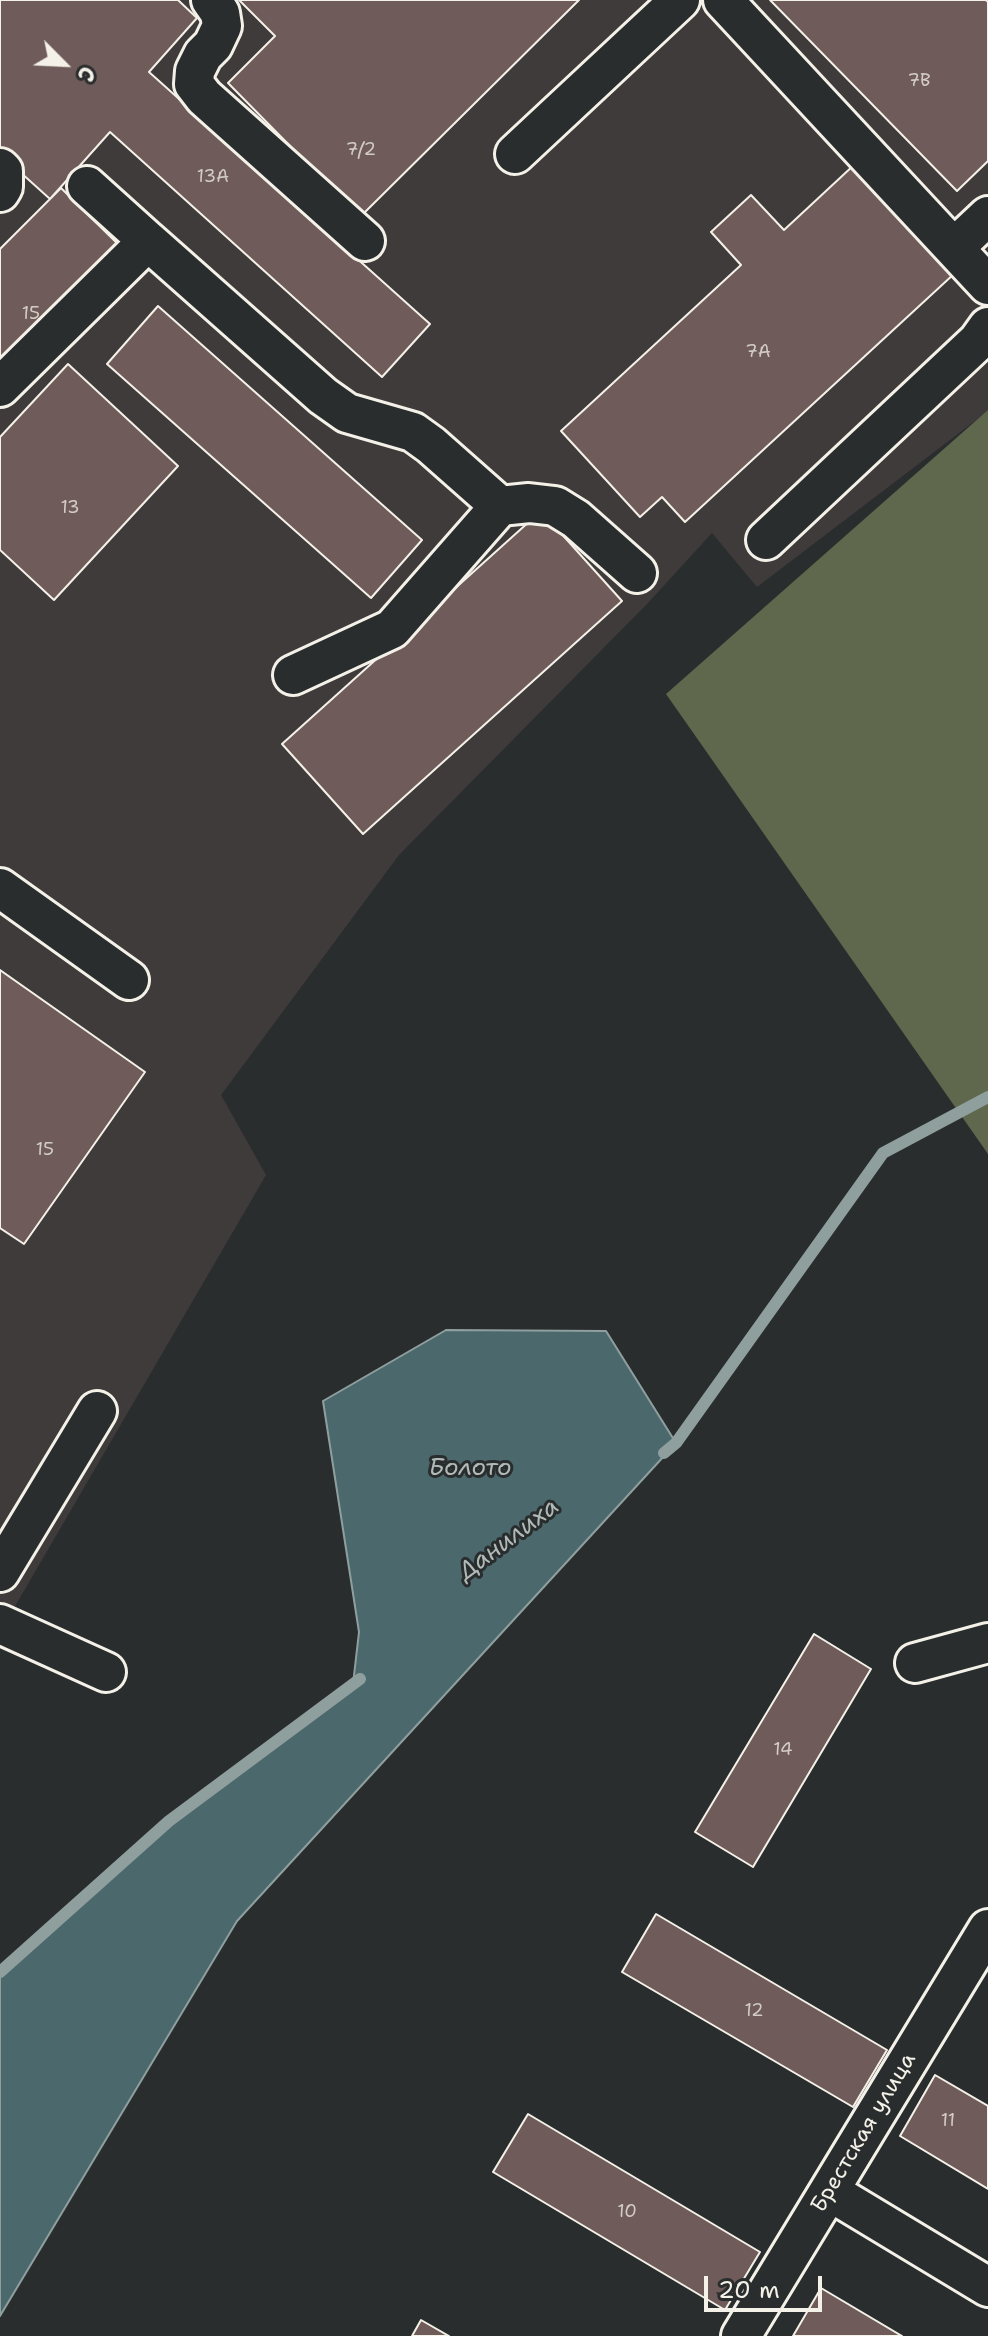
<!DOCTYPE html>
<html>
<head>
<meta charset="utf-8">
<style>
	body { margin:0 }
	#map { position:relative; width:988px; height:2336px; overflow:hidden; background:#2a2d2e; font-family:"Shantell Sans",sans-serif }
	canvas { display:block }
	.north { position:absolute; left:24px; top:24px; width:80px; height:80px; -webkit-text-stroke:6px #2a2d2e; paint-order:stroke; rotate:114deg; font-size:22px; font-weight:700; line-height:32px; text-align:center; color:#f4f1e8 }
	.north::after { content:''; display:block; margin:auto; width:28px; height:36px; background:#f4f1e8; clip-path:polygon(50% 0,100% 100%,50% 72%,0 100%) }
	.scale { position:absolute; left:704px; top:2276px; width:118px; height:36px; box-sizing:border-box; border:4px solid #f4f1e8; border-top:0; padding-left:10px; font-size:24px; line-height:28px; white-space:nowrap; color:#f4f1e8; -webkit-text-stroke:6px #2a2d2e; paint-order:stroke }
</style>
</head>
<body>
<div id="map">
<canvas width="988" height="2336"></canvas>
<div class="north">С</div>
<div class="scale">20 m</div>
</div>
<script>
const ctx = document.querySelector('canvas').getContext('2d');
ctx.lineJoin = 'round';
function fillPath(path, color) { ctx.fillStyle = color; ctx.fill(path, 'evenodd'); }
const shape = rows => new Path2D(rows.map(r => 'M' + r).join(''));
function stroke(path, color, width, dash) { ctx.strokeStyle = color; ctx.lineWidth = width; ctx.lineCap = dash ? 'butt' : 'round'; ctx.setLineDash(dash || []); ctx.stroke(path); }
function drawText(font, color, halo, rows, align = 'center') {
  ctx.font = font + ' "Shantell Sans",sans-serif'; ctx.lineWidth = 6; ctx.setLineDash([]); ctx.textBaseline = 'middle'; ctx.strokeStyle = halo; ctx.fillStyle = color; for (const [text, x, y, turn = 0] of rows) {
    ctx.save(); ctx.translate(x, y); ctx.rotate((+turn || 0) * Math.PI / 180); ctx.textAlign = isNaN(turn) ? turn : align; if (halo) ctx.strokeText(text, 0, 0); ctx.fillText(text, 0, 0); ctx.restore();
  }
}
const built = shape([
	[0,0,988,0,988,411,757,587,712,533,647,604,399,855,221,1095,266,1175,0,1632]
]);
const green = shape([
	[988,410,988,1154,666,694]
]);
const water = shape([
	[446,1330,606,1331,676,1443,237,1921,0,2316,0,1972,169,1821,353,1684,359,1632,323,1401,446,1330]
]);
const stream = shape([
	[664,1453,676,1443,883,1153,988,1097],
	[0,1972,169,1821,360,1679]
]);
const building = shape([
	[0,0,178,0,197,18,149,72,430,324,382,377,110,132,50,199,0,154,0,0],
	[239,0,579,0,360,217,228,83,275,36,239,0],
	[770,0,986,0,988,2,988,161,957,191,770,0],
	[855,164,955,273,685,522,662,497,640,517,561,431,741,265,711,232,751,195,784,230,855,164],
	[61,188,125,251,0,377,0,249,61,188],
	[158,306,422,540,371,598,107,364,158,306],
	[68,364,178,466,54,600,0,550,0,437,68,364],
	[541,511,622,601,363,834,282,744,541,511],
	[0,970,145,1072,24,1244,0,1228,0,970],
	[814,1634,871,1669,753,1867,695,1832,814,1634],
	[656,1914,887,2050,853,2107,622,1972,656,1914],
	[935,2075,988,2106,988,2189,900,2136,935,2075],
	[528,2114,760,2252,725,2310,493,2172,528,2114],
	[821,2288,902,2336,793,2336,821,2288],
	[421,2320,449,2336,412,2336,421,2320]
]);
const minor = shape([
	[211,0,220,13,222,26,213,45,203,55,195,71,194,84,204,97,365,241],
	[723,0,988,285],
	[515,154,680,0],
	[0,168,3,171,3,187,0,192],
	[87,186,148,241],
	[955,247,988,216],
	[0,387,148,241,323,396,347,413,413,432,431,445,500,506,529,503,555,506,576,519,637,573],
	[766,540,978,341,988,327],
	[293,675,392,629,500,506],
	[0,888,129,980],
	[0,1572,97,1411],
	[0,1624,106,1672],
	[915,1663,988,1643],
	[829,2191,988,2287],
	[741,2336,988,1929]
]);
const numberNames = [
	["7В",919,81],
	["7/2",361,150],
	["13А",213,177],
	["15",31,314],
	["7А",758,352],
	["13",70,508],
	["15",45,1150],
	["14",783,1750],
	["12",754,2011],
	["11",948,2121],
	["10",627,2212]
];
const streetNames = [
	["Брестская улица",864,2133,-59]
];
const waterNames = [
	["Болото",470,1469],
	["Данилиха",509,1540,-37]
];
fillPath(built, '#3f3b3b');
fillPath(green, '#5f674d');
fillPath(water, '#4b686d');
stroke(water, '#8f9f9e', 2);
stroke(stream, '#8f9f9e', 12);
fillPath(building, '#6f5c5a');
stroke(building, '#f4f1e8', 2);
stroke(minor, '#f4f1e8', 44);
stroke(minor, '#2a2d2e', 38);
drawText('18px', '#d3ccc4', null, numberNames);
drawText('22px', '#f4f1e8', '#2a2d2e', streetNames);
drawText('italic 24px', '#b0bab7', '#2a2d2e', waterNames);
</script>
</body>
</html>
